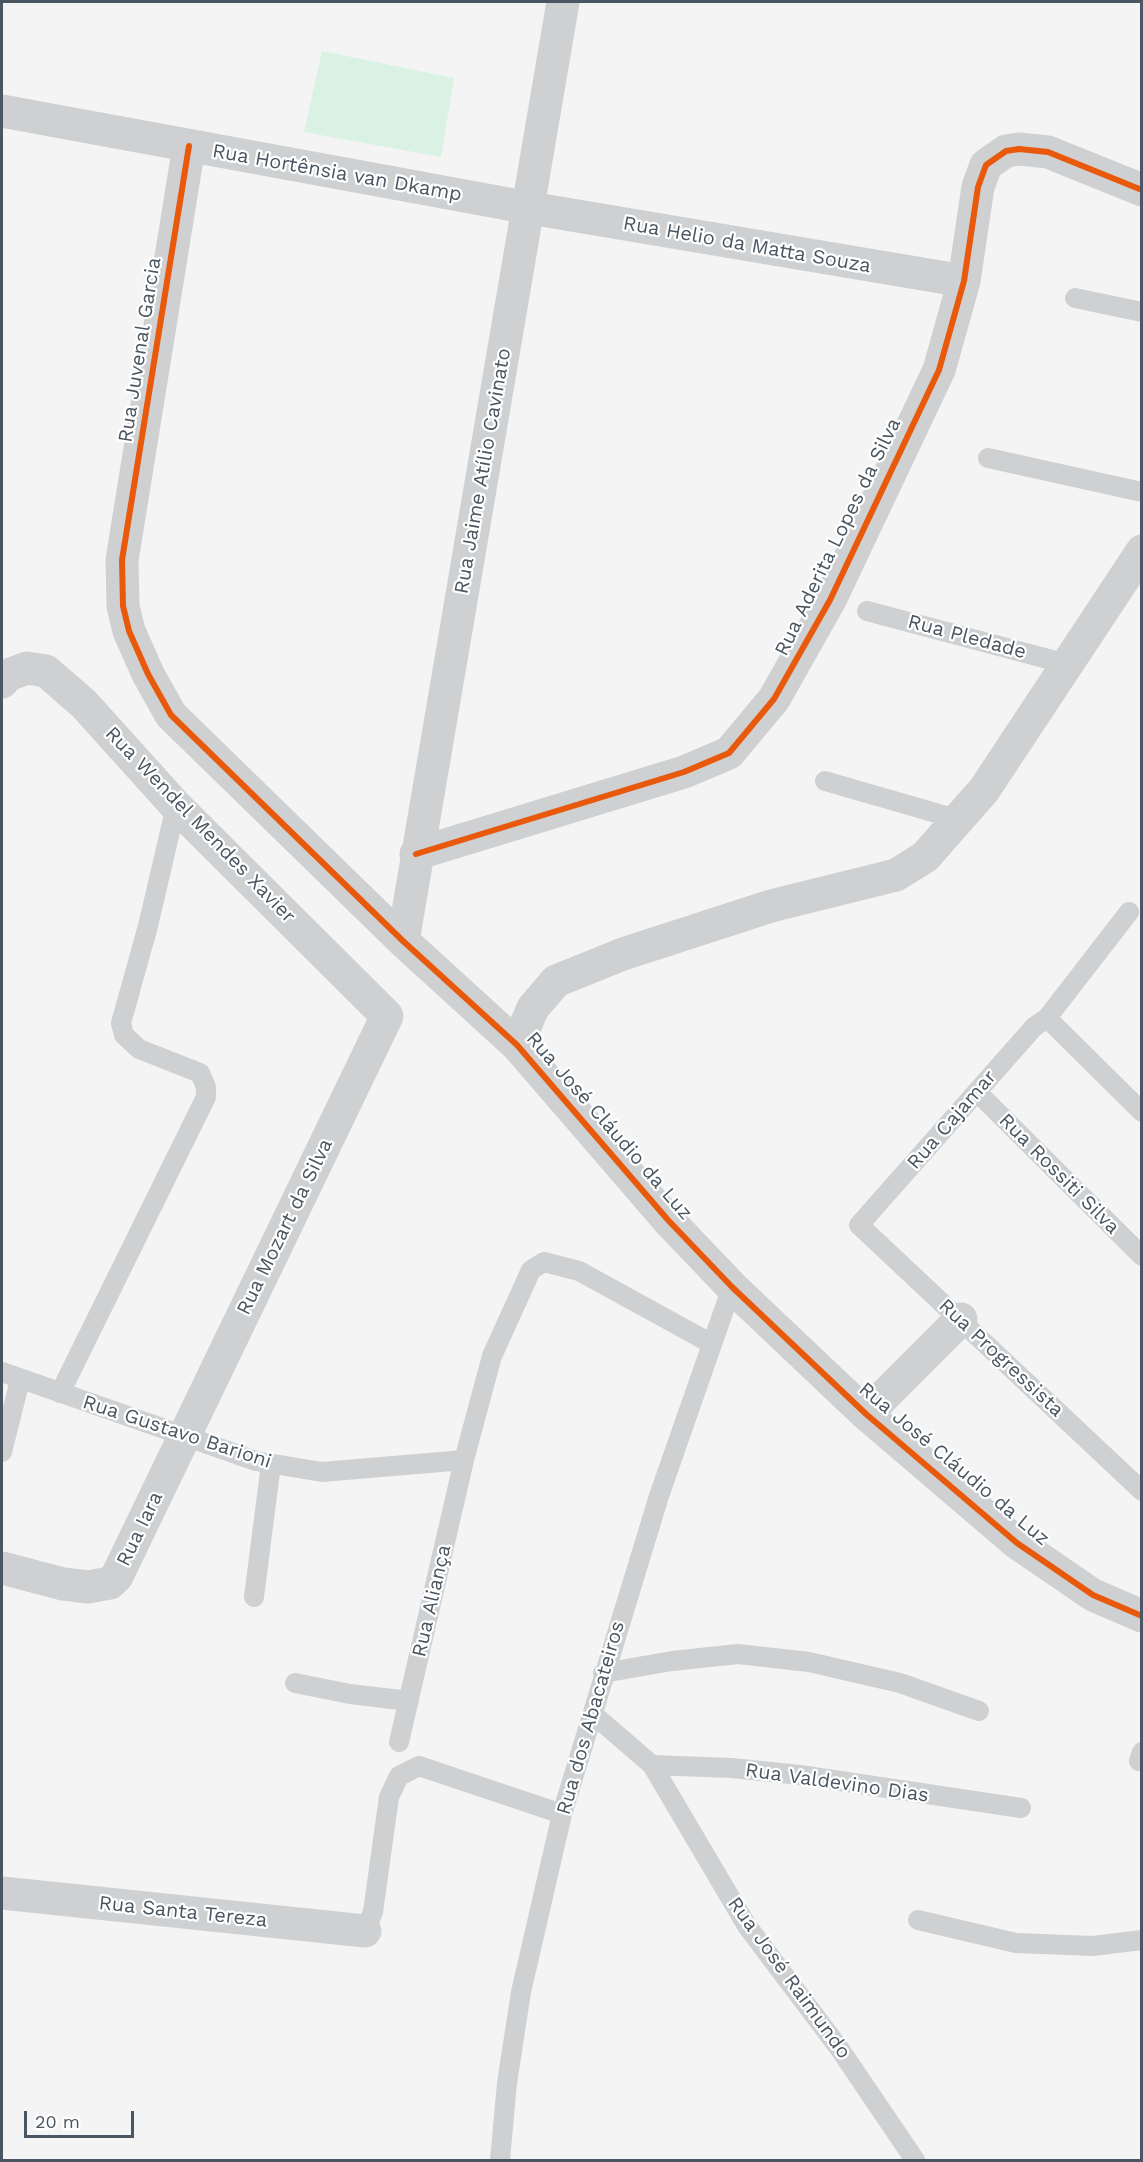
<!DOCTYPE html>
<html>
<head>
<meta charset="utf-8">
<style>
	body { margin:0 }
	#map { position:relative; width:1143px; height:2162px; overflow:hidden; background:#f4f4f4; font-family:"Work Sans",sans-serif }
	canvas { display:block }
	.frame { position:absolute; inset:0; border:3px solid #4a5661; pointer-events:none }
	.scale { position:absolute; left:24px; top:2111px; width:110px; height:27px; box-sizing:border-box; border:3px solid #4a5661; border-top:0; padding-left:8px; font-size:18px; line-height:21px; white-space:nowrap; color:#4a5661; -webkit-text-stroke:4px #fff; paint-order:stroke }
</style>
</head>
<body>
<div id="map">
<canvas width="1143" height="2162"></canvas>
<div class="frame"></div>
<div class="scale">20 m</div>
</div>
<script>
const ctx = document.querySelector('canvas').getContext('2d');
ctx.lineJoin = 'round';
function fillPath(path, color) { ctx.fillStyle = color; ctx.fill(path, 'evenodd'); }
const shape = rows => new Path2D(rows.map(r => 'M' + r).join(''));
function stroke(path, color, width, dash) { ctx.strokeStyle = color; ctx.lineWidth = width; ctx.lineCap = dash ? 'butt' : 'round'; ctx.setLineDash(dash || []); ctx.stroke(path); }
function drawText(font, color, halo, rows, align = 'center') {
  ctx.font = font + ' "Work Sans",sans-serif'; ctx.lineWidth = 4.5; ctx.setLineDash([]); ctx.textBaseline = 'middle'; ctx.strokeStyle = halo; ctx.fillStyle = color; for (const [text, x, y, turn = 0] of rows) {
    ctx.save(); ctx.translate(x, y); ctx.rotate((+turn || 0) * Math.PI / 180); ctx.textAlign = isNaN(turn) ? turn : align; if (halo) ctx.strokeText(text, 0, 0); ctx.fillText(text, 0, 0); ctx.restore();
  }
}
const green = shape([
	[322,51,454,78,441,157,304,132]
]);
const lane = shape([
	[1075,298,1142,312],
	[988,458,1142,492],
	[867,611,1067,664],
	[825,781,960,820],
	[1129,912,1047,1018,1034,1027,859,1225,1142,1491],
	[1047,1018,1142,1112],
	[977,1092,1142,1256],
	[2,1372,256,1461,322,1472,464,1460],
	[60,1393,206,1097,206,1087,200,1073,139,1049,124,1035,121,1023,148,926,176,806],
	[2,1452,20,1380],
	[254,1597,271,1464],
	[603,1673,672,1661,738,1654,809,1662,900,1683,979,1711],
	[295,1683,350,1694,409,1701],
	[594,1715,652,1765,747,1926,839,2048,915,2160],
	[399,1742,464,1460,492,1356,531,1270,544,1262,579,1271,712,1344],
	[1139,1761,1142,1752],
	[652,1765,732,1768,800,1775,1021,1808],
	[918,1920,1016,1943,1093,1946,1142,1940],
	[365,1931,373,1912,389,1797,399,1776,419,1766,562,1814],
	[500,2160,507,2083,521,1992,562,1814,659,1496,732,1287]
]);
const street = shape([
	[2,111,530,208,964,281],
	[189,146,122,560,123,606,129,631,148,674,171,715,403,941,517,1045,668,1220,732,1287,866,1414,1017,1543,1093,1595,1142,1616],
	[2,682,8,675,27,668,46,671,84,704,176,806,387,1016,117,1576,110,1583,88,1587,63,1584,2,1568],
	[416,854,684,772,729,753,774,699,830,600,939,370,964,281,978,187,986,165,1006,151,1019,149,1048,152,1142,190],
	[403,941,563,2],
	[517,1045,533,1008,556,981,623,954,771,906,896,875,925,857,984,790,1142,551],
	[866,1414,961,1319],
	[2,1893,365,1931]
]);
const cycleway = shape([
	[189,146,122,560,123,606,129,631,148,674,171,715,403,941,517,1045,668,1220,732,1287,866,1414,1017,1543,1093,1595,1142,1616],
	[416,854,684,772,729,753,774,699,830,600,939,370,964,281,978,187,986,165,1006,151,1019,149,1048,152,1142,190]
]);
const streetNames = [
	["Rua Hortênsia van Dkamp",337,173,10],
	["Rua Helio da Matta Souza",747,245,10],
	["Rua Juvenal Garcia",140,350,-81],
	["Rua Jaime Atílio Cavinato",483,471,-80],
	["Rua Aderita Lopes da Silva",838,537,-64],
	["Rua Pledade",967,637,15],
	["Rua Wendel Mendes Xavier",200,825,46],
	["Rua Cajamar",952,1120,-49],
	["Rua José Cláudio da Luz",609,1126,49],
	["Rua Rossiti Silva",1059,1174,45],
	["Rua Mozart da Silva",285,1227,-64],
	["Rua Progressista",1001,1358,43],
	["Rua Gustavo Barioni",177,1432,18],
	["Rua José Cláudio da Luz",954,1464,40],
	["Rua Iara",140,1529,-64],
	["Rua Aliança",432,1601,-77],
	["Rua dos Abacateiros",591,1718,-74],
	["Rua Valdevino Dias",837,1783,8],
	["Rua Santa Tereza",183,1912,6],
	["Rua José Raimundo",789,1978,54]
];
fillPath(green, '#d9f2e3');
stroke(lane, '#ced0d2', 20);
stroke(street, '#ced0d2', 33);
stroke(cycleway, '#e8590c', 6);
drawText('20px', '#4a5661', '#fff', streetNames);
</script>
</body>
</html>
